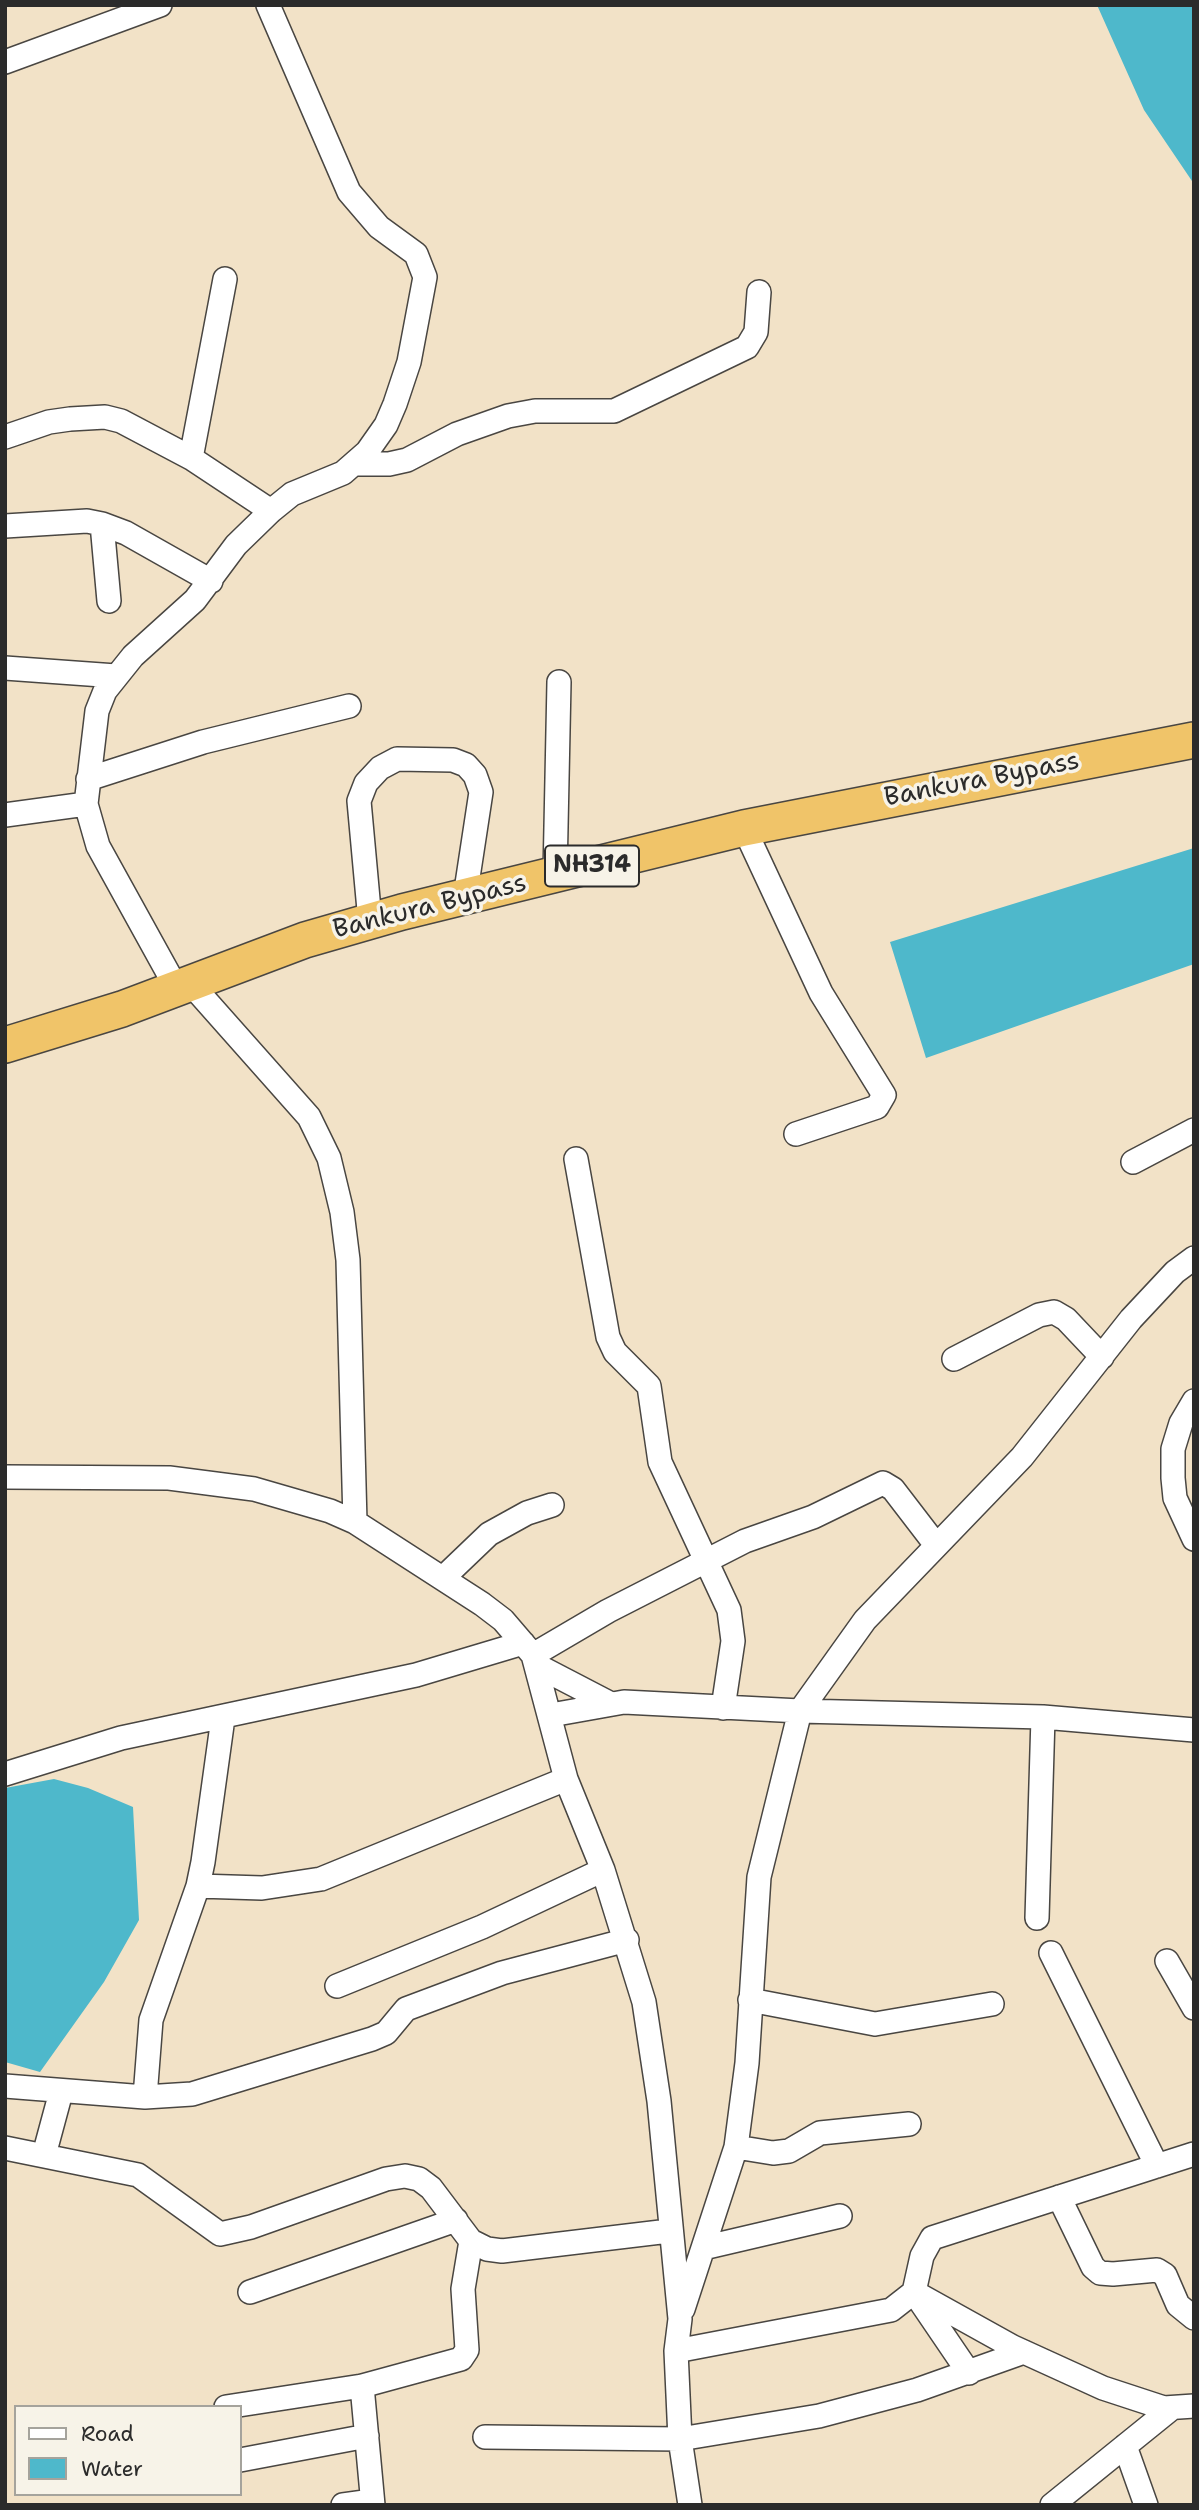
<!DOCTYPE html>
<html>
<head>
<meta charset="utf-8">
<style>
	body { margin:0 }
	#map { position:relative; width:1199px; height:2510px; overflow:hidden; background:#f2e2c7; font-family:"Shantell Sans",sans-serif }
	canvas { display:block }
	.frame { position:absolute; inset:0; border:7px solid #2b2b2b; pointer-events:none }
	.legend { position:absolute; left:14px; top:2405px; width:228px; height:91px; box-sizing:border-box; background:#f7f3e8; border:2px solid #a5a39c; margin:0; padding:9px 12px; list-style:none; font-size:21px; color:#2b2b2b }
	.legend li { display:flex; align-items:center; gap:14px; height:35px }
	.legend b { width:35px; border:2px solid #a5a39c }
</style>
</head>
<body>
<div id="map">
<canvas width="1199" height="2510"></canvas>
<div class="frame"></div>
<ul class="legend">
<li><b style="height:9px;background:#fff"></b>Road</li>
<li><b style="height:19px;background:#4eb8cb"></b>Water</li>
</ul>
</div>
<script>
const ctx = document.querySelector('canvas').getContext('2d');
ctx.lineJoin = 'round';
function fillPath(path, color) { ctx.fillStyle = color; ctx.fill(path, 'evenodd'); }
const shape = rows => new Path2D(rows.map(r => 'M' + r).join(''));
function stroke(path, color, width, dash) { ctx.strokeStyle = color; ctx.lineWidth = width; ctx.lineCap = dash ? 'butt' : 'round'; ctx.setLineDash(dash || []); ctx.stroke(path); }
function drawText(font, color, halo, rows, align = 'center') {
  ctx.font = font + ' "Shantell Sans",sans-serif'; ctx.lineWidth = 7; ctx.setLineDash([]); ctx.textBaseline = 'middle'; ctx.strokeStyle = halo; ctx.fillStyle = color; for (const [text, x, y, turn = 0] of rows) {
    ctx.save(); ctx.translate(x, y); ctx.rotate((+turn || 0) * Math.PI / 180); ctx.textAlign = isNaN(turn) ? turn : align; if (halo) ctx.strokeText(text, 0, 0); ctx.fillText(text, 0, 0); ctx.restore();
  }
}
const water = shape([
	[1097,5,1194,5,1194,184,1144,110],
	[1194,848,1194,964,926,1058,890,942],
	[54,1779,88,1788,133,1807,139,1920,104,1982,40,2072,5,2062,5,1788]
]);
const minor = shape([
	[5,62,160,5],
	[5,437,49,422,70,419,105,417,121,421,191,458,271,511],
	[191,458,225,279],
	[356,464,389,464,407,460,457,434,508,416,535,411,614,411,747,347,756,332,759,292],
	[102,524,109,601],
	[5,526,87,521,102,524,126,533,211,581],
	[5,668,116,676],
	[88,779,203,742,349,706],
	[5,815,86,804],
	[744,828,821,993,884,1095,877,1107,796,1134],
	[555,875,559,682],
	[370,921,359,801,366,783,380,768,397,759,453,760,466,765,475,775,481,792,465,897],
	[191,984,309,1117,329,1158,342,1212,348,1260,355,1522],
	[177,989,98,846,86,804,97,711,105,691,133,656,195,600,236,545,271,511,292,494,343,473,367,452,386,425,395,404,409,362,425,277,416,254,379,227,349,192,268,5],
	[576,1159,608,1337,615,1352,649,1386,660,1462,729,1610,733,1641,723,1708],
	[1133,1162,1194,1130],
	[954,1359,1039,1315,1054,1312,1066,1319,1102,1357],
	[1194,1401,1181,1423,1173,1449,1173,1478,1175,1498,1194,1539],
	[5,1477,169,1478,254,1489,330,1511,355,1522,482,1604,503,1620,533,1655,566,1779,603,1870,644,2002,659,2101,674,2257,680,2319,676,2351,680,2439,690,2505],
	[443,1578,489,1534,527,1513,552,1505],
	[533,1655,608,1611,745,1541,813,1517,883,1483,893,1489,936,1545],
	[536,1665,611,1704],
	[551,1715,624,1702,800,1711,1043,1717,1194,1730],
	[5,1774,121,1738,416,1675,523,1643],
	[198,1886,262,1888,321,1879,566,1779],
	[1037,1918,1043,1717],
	[1051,1953,1157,2166],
	[1167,1961,1194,2008],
	[337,1986,482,1927,603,1870],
	[750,2000,875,2024,992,2004],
	[5,2086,145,2097,192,2094,372,2039,386,2033,406,2009,502,1973,627,1940],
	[145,2097,151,2020,198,1886,203,1862,223,1718],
	[736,2147,773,2153,789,2151,820,2133,909,2124],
	[5,2148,138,2175,220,2234,251,2227,386,2179,405,2176,419,2179,431,2188,471,2241,487,2249,502,2251,669,2231],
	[44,2155,61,2092],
	[1059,2197,1093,2267,1100,2273,1113,2274,1157,2270,1165,2275,1178,2305,1194,2318],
	[703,2248,840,2216],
	[250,2292,456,2220],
	[914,2292,1013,2347,1103,2388,1164,2408,1194,2406],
	[918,2298,969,2373],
	[683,2309,736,2147,747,2063,759,1877,800,1711,865,1620,1022,1457,1131,1319,1175,1272,1194,1258],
	[676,2351,891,2310,914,2292,922,2256,932,2238,1194,2154],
	[362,2386,373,2505],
	[226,2407,362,2386,461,2359,467,2350,463,2289,471,2241],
	[485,2437,680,2439,819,2416,917,2390,1024,2352],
	[1125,2446,1146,2505],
	[240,2460,367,2436],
	[343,2505,372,2501],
	[1052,2505,1172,2408]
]);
const highway = shape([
	[5,1045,122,1009,305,940,402,912,744,828,1194,740]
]);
const shields = [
	[592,866,94]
];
const shieldNames = [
	["NH314",592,866]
];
const streetNames = [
	["Bankura Bypass",982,780,-11],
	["Bankura Bypass",430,907,-14]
];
fillPath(water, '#4eb8cb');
stroke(minor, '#494642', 26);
stroke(highway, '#494642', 38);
stroke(minor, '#fff', 23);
stroke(highway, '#f0c469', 35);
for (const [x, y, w] of shields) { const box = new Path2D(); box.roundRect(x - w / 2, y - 20.5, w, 41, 5); ctx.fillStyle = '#f7f3e8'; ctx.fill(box); stroke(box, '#2b2b2b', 2); }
drawText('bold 24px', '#2b2b2b', null, shieldNames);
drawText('26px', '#2b2b2b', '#f7f3e8', streetNames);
</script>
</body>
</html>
